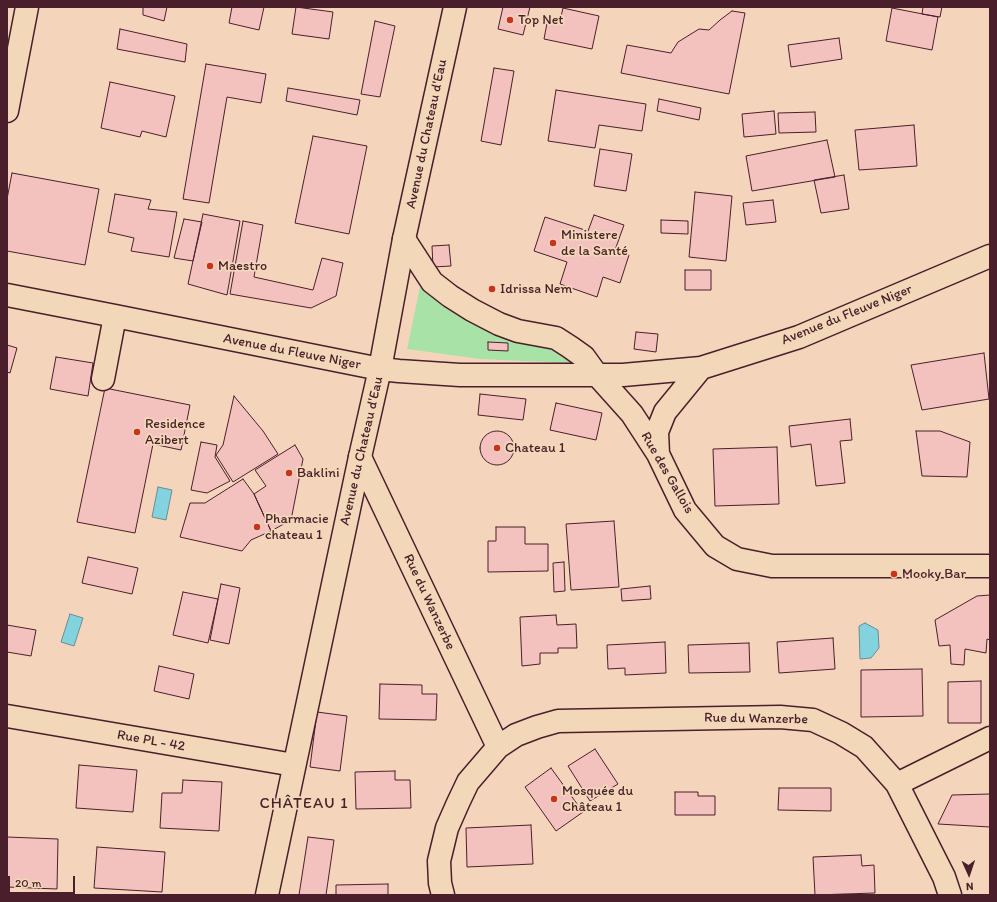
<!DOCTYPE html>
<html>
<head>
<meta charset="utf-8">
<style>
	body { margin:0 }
	#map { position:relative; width:997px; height:902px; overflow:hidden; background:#f4d5bb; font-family:Itim,sans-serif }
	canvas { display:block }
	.frame { position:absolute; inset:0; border:8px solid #4a1f2b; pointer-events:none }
	.north { position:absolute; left:949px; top:854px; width:40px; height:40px; -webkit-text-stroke:3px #f2d8b9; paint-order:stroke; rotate:177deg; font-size:11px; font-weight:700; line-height:16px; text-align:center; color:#4a1f2b }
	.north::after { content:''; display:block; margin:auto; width:14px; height:18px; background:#4a1f2b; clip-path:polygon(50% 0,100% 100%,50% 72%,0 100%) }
	.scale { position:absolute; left:8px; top:876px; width:67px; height:18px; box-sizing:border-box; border:2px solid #4a1f2b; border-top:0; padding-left:5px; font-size:12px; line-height:14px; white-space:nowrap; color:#4a1f2b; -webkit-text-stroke:3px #f2d8b9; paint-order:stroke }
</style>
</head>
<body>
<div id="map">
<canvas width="997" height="902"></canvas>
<div class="frame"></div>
<div class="north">N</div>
<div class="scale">20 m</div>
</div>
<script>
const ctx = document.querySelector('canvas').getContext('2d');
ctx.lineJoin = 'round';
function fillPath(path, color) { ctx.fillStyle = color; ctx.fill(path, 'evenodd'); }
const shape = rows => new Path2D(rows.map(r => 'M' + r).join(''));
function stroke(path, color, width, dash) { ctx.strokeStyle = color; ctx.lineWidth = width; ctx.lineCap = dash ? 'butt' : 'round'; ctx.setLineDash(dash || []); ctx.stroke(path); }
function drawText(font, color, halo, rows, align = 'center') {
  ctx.font = font + ' Itim,sans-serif'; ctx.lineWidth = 3.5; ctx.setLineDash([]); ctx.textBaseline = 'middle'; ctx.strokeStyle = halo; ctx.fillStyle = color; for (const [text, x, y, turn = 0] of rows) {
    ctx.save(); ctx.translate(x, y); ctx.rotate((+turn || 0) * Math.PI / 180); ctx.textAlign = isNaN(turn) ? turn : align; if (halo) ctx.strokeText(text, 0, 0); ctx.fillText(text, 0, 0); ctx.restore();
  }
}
const green = shape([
	[420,287,572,353,569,363,480,359,407,349]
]);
const water = shape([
	[158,487,172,490,166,520,152,517,158,487],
	[70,614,83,618,74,646,61,642,70,614],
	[865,623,878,630,879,648,871,658,860,659,859,626,865,623]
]);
const building = shape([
	[143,7,167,7,164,21,143,15,143,7],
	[232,7,264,7,259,30,229,23,232,7],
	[296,7,333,12,329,39,292,34,296,7],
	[503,7,530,7,523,35,498,29,503,7],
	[923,7,942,7,940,17,922,14,923,7],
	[563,8,599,16,592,49,544,39,548,18,560,21,563,8],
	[892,8,938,17,932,50,886,41,892,8],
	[732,11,745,13,729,94,621,73,627,45,671,53,678,42,699,29,709,30,720,20,732,11],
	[375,21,395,26,380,97,361,94,375,21],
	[120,29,187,44,185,62,117,49,120,29],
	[839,38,842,59,791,67,788,45,839,38],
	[206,64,266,74,261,103,227,97,209,203,183,199,206,64],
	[494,68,514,71,501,145,481,141,494,68],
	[110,82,175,96,166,137,142,131,140,137,101,128,110,82],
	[288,88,360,100,357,115,286,101,288,88],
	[556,90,646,104,642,131,599,125,595,148,548,141,556,90],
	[659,99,701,108,699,120,657,111,659,99],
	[774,111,776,134,744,137,742,114,774,111],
	[815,112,816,132,779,133,778,113,815,112],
	[914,125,917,166,859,170,855,130,914,125],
	[313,136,367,146,349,234,295,223,313,136],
	[827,140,835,177,752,191,746,156,827,140],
	[600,149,632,154,626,191,594,186,600,149],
	[12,173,99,189,85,265,7,251,7,199,12,173],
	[844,175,849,209,821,213,814,180,844,175],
	[695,192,732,196,726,261,689,257,695,192],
	[115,194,151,200,148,209,177,212,169,257,131,251,134,238,108,232,115,194],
	[773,200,776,222,746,225,743,203,773,200],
	[203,214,240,221,227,295,188,284,203,214],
	[594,215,624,225,615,250,629,255,620,283,603,277,597,297,560,284,567,262,534,251,545,217,588,231,594,215],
	[184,219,202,222,193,261,174,258,184,219],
	[661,220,688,221,688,234,661,233,661,220],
	[243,221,263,225,254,277,313,290,322,258,343,263,336,296,311,308,230,294,243,221],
	[449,245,451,266,433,267,432,246,449,245],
	[685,270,711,270,711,290,685,290,685,270],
	[636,332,658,334,656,352,634,349,636,332],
	[488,342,508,343,508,351,488,350,488,342],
	[7,345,17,348,10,373,7,372,7,345],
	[984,353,989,399,922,410,911,365,984,353],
	[56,357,93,363,88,396,50,389,56,357],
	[105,388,190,405,181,450,153,444,135,533,77,522,105,388],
	[480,394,526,399,523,420,478,415,480,394],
	[234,396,263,431,278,454,233,482,216,455,223,445,234,396],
	[556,403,602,413,596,440,550,430,556,403],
	[850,419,852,440,840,441,845,483,816,486,811,444,791,447,789,426,850,419],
	[916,431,940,431,970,442,967,477,922,476,916,431],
	'480 448a17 17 0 1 1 34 0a17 17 0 1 1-34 0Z',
	[201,442,217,445,215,457,230,481,207,493,191,490,201,442],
	[295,445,303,459,291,520,271,531,254,494,266,486,255,470,295,445],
	[777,447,779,504,715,506,713,449,777,447],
	[243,479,254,494,271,531,251,540,242,551,180,537,190,503,205,503,243,479],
	[614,521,619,587,571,590,566,524,614,521],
	[496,527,525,527,525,544,548,544,548,571,488,572,488,541,496,541,496,527],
	[88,557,138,568,132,594,82,583,88,557],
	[564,562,565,591,554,592,553,563,564,562],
	[221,584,240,588,229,644,210,640,221,584],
	[650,586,651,599,622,601,621,589,650,586],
	[183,592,218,599,208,643,173,635,183,592],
	[990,595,990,640,987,639,986,653,965,649,964,665,951,664,950,645,939,646,935,620,977,596,990,595],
	[556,615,557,625,576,624,577,648,558,648,558,653,540,653,540,664,522,666,520,617,556,615],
	[7,625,36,630,31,656,7,652,7,625],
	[833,638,835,669,779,673,777,642,833,638],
	[665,642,666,673,625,675,625,668,608,669,607,645,665,642],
	[749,643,750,672,689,673,688,645,749,643],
	[159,666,194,674,189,699,154,691,159,666],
	[922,669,923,716,861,717,861,670,922,669],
	[981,681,981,723,948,723,948,682,981,681],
	[380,684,422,685,422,694,437,694,436,720,379,719,380,684],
	[317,712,347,716,340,771,310,767,317,712],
	[595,749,618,784,590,801,568,766,595,749],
	[79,765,137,770,133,812,76,808,79,765],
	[551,768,583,812,556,831,525,787,551,768],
	[395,771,395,780,410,780,411,808,356,809,355,772,395,771],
	[183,780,222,782,219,831,160,828,162,793,182,793,183,780],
	[779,788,831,788,831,811,778,810,779,788],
	[675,792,698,792,698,796,715,796,715,815,675,815,675,792],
	[990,794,990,827,938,824,952,795,990,794],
	[531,825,533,864,467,867,466,828,531,825],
	[7,837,58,839,57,889,7,887,7,837],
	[308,837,334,840,326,895,299,895,308,837],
	[97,847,165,852,162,892,94,888,97,847],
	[861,855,862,866,874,865,875,893,815,895,813,857,861,855],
	[388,884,388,895,336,895,336,885,388,884]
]);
const minor = shape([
	[7,111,27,7],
	[404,239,432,282,450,296,472,310,499,324,518,331,556,338,570,347,584,357,597,375,632,414,658,454,685,510,715,546,737,559,772,566,990,566],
	[7,295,115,316,380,369,399,371,460,375,623,375,701,368,799,337,990,256],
	[103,379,115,316],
	[658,454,657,432,665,412,701,368],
	[360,457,498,747],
	[7,716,294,765],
	[897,784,990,738],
	[443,895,440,883,439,861,447,828,458,803,468,782,498,747,516,735,537,727,558,721,780,717,813,720,841,733,864,747,897,784,944,877,950,895]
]);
const major = shape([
	[267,895,360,457,380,369,404,239,455,7]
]);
const markers = [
	[510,20,4,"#c8321e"],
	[553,243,4,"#c8321e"],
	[210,266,4,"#c8321e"],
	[492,289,4,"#c8321e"],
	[137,432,4,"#c8321e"],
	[497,448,4,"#c8321e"],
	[289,473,4,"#c8321e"],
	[257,527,4,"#c8321e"],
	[894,574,4,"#c8321e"],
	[554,799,4,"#c8321e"]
];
const poiNames = [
	["Top Net",518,20],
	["Ministere",561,235],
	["de la Santé",561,251],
	["Maestro",218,266],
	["Idrissa Nem",500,289],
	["Residence",145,424],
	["Azibert",145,440],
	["Chateau 1",505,448],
	["Baklini",297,473],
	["Pharmacie",265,519],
	["chateau 1",265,535],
	["Mooky Bar",902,574],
	["Mosquée du",562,791],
	["Château 1",562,807]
];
const streetNames = [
	["Avenue du Chateau d'Eau",427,134,-78],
	["Avenue du Fleuve Niger",847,315,-22],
	["Avenue du Fleuve Niger",292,352,11],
	["Avenue du Chateau d'Eau",362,451,-77],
	["Rue des Gallois",667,473,60],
	["Rue du Wanzerbe",429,602,65],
	["Rue du Wanzerbe",756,719,1],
	["Rue PL - 42",151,741,10]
];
const quarterNames = [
	["CHÂTEAU 1",304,804]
];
fillPath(green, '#a9e2a6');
fillPath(water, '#83d3de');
stroke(water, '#6c8b96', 1);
fillPath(building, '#f3c2bf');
stroke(building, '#4a1f2b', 1);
stroke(minor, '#4a1f2b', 25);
stroke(major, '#4a1f2b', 25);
stroke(minor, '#f2d8b9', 22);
stroke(major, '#f2d8b9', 22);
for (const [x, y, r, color] of markers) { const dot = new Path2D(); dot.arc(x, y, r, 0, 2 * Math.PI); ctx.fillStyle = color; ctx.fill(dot); stroke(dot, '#f2d8b9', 1.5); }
drawText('14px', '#4a1f2b', '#f2d8b9', poiNames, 'left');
drawText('14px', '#4a1f2b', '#f2d8b9', streetNames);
ctx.letterSpacing = '1px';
drawText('16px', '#4a1f2b', '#f2d8b9', quarterNames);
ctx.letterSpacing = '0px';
</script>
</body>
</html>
